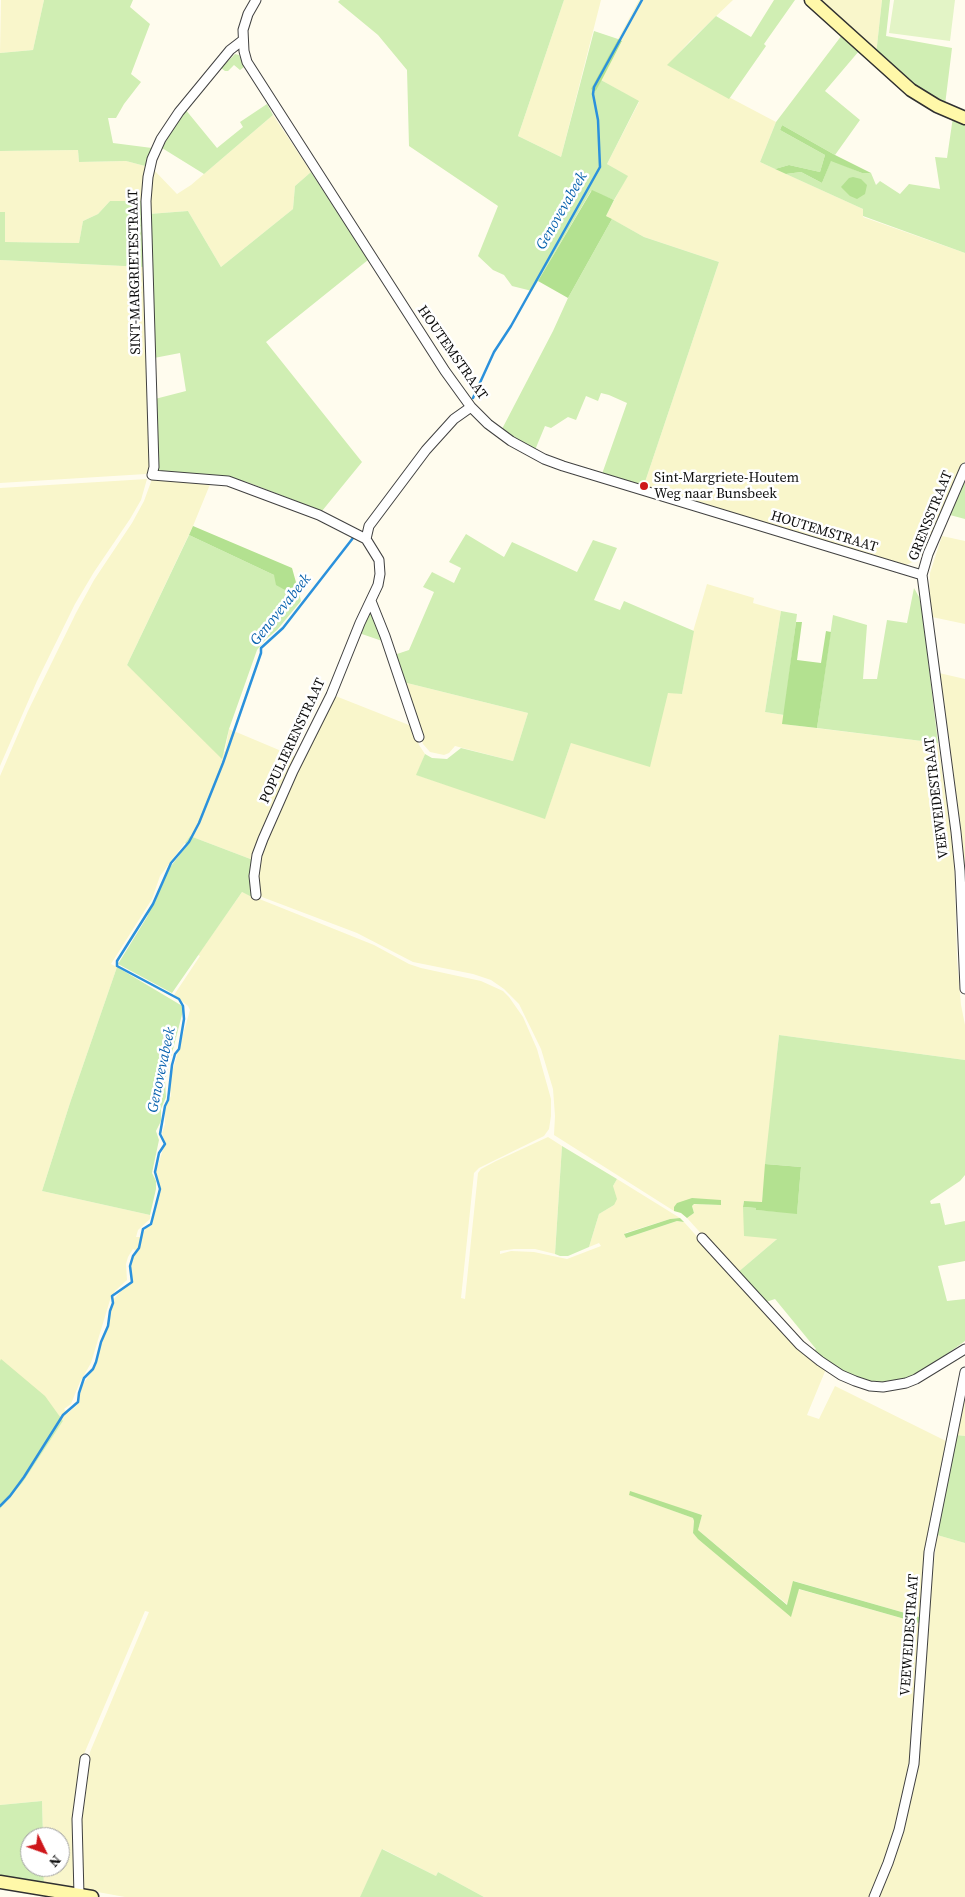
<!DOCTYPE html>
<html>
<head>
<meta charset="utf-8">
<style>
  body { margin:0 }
  #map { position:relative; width:965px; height:1897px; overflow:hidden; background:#fffcee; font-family:"Source Serif 4",serif }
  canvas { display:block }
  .north { position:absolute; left:20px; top:1827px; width:50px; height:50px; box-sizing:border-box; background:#fff; border:1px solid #9f9f9f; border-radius:50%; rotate:132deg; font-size:14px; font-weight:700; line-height:20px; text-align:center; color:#0e0e0e }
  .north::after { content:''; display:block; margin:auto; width:18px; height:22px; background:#ce161a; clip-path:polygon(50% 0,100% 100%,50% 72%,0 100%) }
</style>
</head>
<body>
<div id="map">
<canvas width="965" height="1897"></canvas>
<div class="north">N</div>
</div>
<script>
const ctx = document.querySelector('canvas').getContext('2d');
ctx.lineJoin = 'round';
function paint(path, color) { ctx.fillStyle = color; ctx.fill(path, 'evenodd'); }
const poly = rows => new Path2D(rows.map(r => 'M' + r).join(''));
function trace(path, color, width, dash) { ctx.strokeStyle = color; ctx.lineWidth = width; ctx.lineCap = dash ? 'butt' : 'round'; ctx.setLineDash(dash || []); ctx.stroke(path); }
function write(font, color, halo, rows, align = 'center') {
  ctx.font = font + ' "Source Serif 4",serif'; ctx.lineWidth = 5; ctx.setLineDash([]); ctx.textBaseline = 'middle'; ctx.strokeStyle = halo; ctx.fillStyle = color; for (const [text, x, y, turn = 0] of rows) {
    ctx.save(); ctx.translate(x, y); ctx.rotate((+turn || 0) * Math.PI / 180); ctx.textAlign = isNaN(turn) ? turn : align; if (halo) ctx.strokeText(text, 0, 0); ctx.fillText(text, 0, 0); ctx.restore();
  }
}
const farmland = poly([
  [1,0,44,0,33,50,0,53],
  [564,0,601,0,561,157,518,136],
  [639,0,733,0,690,41,668,65,776,122,760,162,863,209,863,217,965,253,965,461,924,555,915,561,906,565,898,564,644,485,719,262,644,237,606,216,627,176,607,164,639,102,601,80,622,42,618,39],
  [816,0,882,0,876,55],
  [273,115,311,172,295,186,293,209,221,267,188,211,149,214,150,187,153,169,177,194,191,185],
  [78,150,79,162,126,161,145,166,141,201,110,201,98,214,83,221,79,243,5,242,5,212,0,212,0,151],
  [0,260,144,267,150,471,146,474,0,483],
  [147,479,141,500,130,519,94,572,75,604,37,681,0,766,0,488],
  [152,479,211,482,193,526,127,665,225,752,229,729,298,758,253,860,190,836,160,876,152,899,111,964,117,967,70,1103,42,1191,150,1215,150,1219,138,1230,136,1237,140,1237,146,1228,152,1225,156,1199,160,1190,156,1171,165,1143,162,1133,165,1124,165,1106,171,1096,169,1083,190,1010,188,1006,174,995,200,956,198,955,242,892,374,945,409,964,421,968,481,981,503,991,509,997,523,1017,537,1049,551,1099,551,1116,549,1129,544,1136,479,1168,474,1173,461,1298,465,1299,478,1173,481,1169,496,1161,548,1137,562,1146,555,1254,535,1249,514,1249,500,1251,500,1254,511,1251,534,1252,567,1259,601,1246,599,1243,589,1247,599,1214,614,1205,613,1186,617,1179,680,1218,670,1219,625,1233,626,1238,677,1221,684,1222,779,1328,804,1352,826,1369,807,1415,819,1419,835,1386,946,1441,926,1546,919,1617,794,1581,788,1605,698,1530,702,1515,630,1492,630,1495,693,1518,694,1521,693,1533,791,1616,798,1589,919,1623,911,1750,906,1779,895,1830,870,1897,484,1897,438,1872,436,1876,383,1849,360,1897,125,1897,81,1889,80,1822,90,1752,149,1612,145,1611,84,1754,81,1769,76,1885,74,1888,44,1884,43,1867,60,1867,60,1837,43,1837,42,1801,0,1805,0,1509,23,1482,63,1421,0,1361,0,776,28,711,76,613,94,580,132,523,144,501],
  [133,1249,137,1251,132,1257,130,1263,131,1282,122,1290,113,1300,106,1333,98,1351,95,1366,82,1386,77,1405,68,1413,64,1409,71,1404,80,1382,91,1363,110,1300,115,1291,127,1280,126,1264,128,1257],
  [942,536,965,541,965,624,932,617,929,604,930,573],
  [707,584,754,598,753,603,781,611,765,712,784,715,783,724,938,743,954,852,957,960,961,1005,965,1025,965,1060,779,1035,762,1202,744,1201,743,1207,777,1239,737,1273,687,1218,694,1213,692,1206,694,1204,720,1205,721,1200,674,1207,674,1211,554,1135,555,1116,553,1089,541,1049,519,1004,504,989,491,980,473,974,413,962,357,933,262,897,257,890,259,863,262,849,288,789,333,695,414,727,419,745,425,754,417,775,545,818,571,743,668,692,682,694,692,635],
  [939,673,965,679,965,879,960,821],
  [403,682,528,713,513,761,455,746,449,753,444,755,430,752,423,744],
  [965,1392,965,1436,956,1435],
  [937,1535,965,1543,965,1897,879,1897,893,1864,903,1833,916,1773,924,1699,929,1607]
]);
const green = poly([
  [44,0,133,0,130,7,150,24,131,74,141,82,124,104,116,118,108,118,113,143,152,148,145,166,126,161,79,162,78,150,0,151,0,53,33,50],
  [340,0,564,0,518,136,561,157,594,31,618,39,592,89,597,89,601,80,639,101,607,164,628,176,614,200,591,191,532,291,512,286,504,275,493,270,478,256,498,206,409,146,407,70,378,35,338,2],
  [774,0,795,0,764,44,766,46,729,99,667,65,716,16,751,37],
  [882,0,890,0,886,36,952,48,945,105,914,88,876,55],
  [842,35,859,51,825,91,860,120,835,155,782,125,780,130,825,155,820,172,789,165,775,169,760,162,776,122],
  [235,54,239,55,244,67,240,70,234,65,228,71,225,71,221,68],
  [267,104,273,115,204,174,162,148,185,109,217,148,243,127,240,122],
  [953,117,965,122,965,253,863,216,863,209,786,174,801,172,822,183,831,160,862,173,871,173,876,185,880,181,900,194,909,184,940,189,935,157,947,158],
  [311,172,368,260,266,342,362,462,322,511,247,482,230,478,159,472,157,468,155,399,186,391,180,353,154,358,149,214,188,211,221,267,293,209,295,186],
  [110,201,141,201,144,267,0,260,0,212,5,212,5,242,79,243,83,221,98,214],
  [612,219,644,237,719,262,644,485,602,474,627,403,609,395,601,393,598,401,586,396,576,420,568,417,551,428,545,426,535,450,502,429,553,331,568,298],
  [965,481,965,519,950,515],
  [466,534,504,557,512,542,577,572,593,540,617,548,594,600,620,610,624,601,694,631,682,694,668,693,650,767,571,743,545,819,416,775,425,754,432,758,447,759,461,748,513,761,528,713,403,682,394,655,409,650,434,592,423,587,432,572,454,583,461,568,449,562],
  [189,535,274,575,285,590,299,593,301,601,277,630,265,640,257,650,229,729,222,759,127,665],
  [914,588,919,597,922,610,938,743,817,728,833,615,867,625,863,679,877,679,887,620,907,623],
  [369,611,372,611,385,642,359,633],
  [781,611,797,614,784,715,765,712],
  [190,836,253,860,252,897,242,892,172,993,118,964,147,917,168,870,187,845,185,843],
  [117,967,184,1007,165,1080,166,1097,161,1109,161,1121,156,1131,159,1140,152,1173,156,1181,156,1189,150,1215,42,1191,70,1103],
  [779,1035,965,1060,965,1175,960,1181,930,1201,931,1204,940,1203,945,1225,965,1221,965,1261,938,1266,947,1301,965,1299,965,1341,919,1374,906,1380,883,1385,856,1379,835,1368,812,1352,816,1349,775,1299,763,1303,737,1273,777,1239,744,1236,743,1207,756,1208,756,1210,797,1213,801,1167,765,1164],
  [562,1146,617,1179,613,1186,617,1199,614,1205,599,1214,589,1247,568,1256,560,1256,555,1254],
  [1,1359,45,1396,63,1421,23,1482,0,1509,0,1361],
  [956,1435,965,1436,965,1543,937,1535],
  [42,1801,43,1837,30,1837,30,1867,43,1867,44,1884,0,1876,0,1805],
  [382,1849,436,1876,438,1872,484,1897,360,1897]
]);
const forest = poly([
  [618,39,622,41,597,89,595,91,591,89],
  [782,125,835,155,871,173,862,173,831,161,822,183,801,172,786,174,775,169,789,165,820,172,825,155,780,130],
  [853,177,861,179,867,185,865,194,857,199,850,196,841,187,849,178],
  [592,190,614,200,606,216,612,219,568,298,538,281],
  [193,526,292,568,299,593,285,590,276,585,274,575,189,535],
  [796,622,802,622,797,660,821,663,826,631,831,632,817,728,782,724],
  [765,1164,801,1167,797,1214,756,1210,756,1208,743,1207,744,1201,762,1202],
  [692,1198,721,1200,721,1205,694,1204,692,1206,694,1213,687,1218,681,1213,674,1211,674,1207,677,1203],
  [680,1218,684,1222,677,1221,626,1238,624,1234,670,1219],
  [630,1491,702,1515,698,1530,787,1605,793,1581,919,1617,919,1623,799,1589,791,1617,698,1539,693,1533,694,1521,693,1518,629,1495]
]);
const pitch = poly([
  [894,0,955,0,950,41,889,33]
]);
const stream = poly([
  [473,398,494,352,511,326,600,167,598,120,593,94,594,87,642,0],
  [0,1506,10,1496,24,1477,63,1415,78,1402,79,1393,84,1378,93,1369,96,1362,101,1342,108,1326,110,1311,113,1303,112,1296,132,1282,130,1266,133,1256,139,1248,143,1229,151,1224,160,1189,155,1172,159,1153,165,1144,160,1134,165,1106,168,1100,172,1065,175,1054,179,1049,184,1019,183,1006,179,999,117,966,117,961,153,904,171,863,189,842,199,823,223,763,261,653,261,648,283,628,353,538]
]);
const street = poly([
  [256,0,248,14,243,30,244,51,247,62,445,371,471,407,488,424,511,441,544,459,563,466,922,575],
  [243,40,230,50,179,112,161,139,152,159,148,177,146,201,154,467,152,475,228,481,319,515,366,539,379,560,380,574,378,585,360,623,331,695,293,771,263,839,257,855,254,876,256,895],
  [965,468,928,554,922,575,956,832,960,871,965,989],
  [366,539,369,526,426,450,454,419,471,407],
  [371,601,385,636,419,737],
  [702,1238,800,1345,820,1361,841,1375,855,1381,870,1386,883,1387,906,1383,916,1379,965,1349],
  [79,1895,77,1819,85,1759],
  [874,1897,888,1863,899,1830,914,1764,929,1552,965,1372]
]);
const secondary = poly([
  [811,0,911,90,937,106,965,118],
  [0,1882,92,1897]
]);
const markers = [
  [644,486,5,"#ce161a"]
];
const streetNames = [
  ["SINT-MARGRIETESTRAAT",135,272,-91],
  ["HOUTEMSTRAAT",452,353,55],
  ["GRENSSTRAAT",931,516,-68],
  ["HOUTEMSTRAAT",824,532,17],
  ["POPULIERENSTRAAT",293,741,-65],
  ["VEEWEIDESTRAAT",937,798,-97],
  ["VEEWEIDESTRAAT",910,1635,-86]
];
const poiNames = [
  ["Sint-Margriete-Houtem",654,478],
  ["Weg naar Bunsbeek",654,494]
];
const waterNames = [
  ["Genovevabeek",562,211,-60],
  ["Genovevabeek",281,610,-51],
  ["Genovevabeek",162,1070,-78]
];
paint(farmland, '#f9f6cb');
paint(green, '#d0eeb3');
paint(forest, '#b3e190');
paint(pitch, '#e3f4c6');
trace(stream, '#2b91dc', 2.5);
trace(street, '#414141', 11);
trace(secondary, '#303030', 15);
trace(street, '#fff', 9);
trace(secondary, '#fff8a9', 12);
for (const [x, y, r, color] of markers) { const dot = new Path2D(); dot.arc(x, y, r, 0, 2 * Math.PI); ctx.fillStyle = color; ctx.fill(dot); trace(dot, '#fff', 2); }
write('14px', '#0e0e0e', '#fff', streetNames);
write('14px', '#0e0e0e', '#fff', poiNames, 'left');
write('italic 15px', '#0862ae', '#fff', waterNames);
</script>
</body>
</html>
